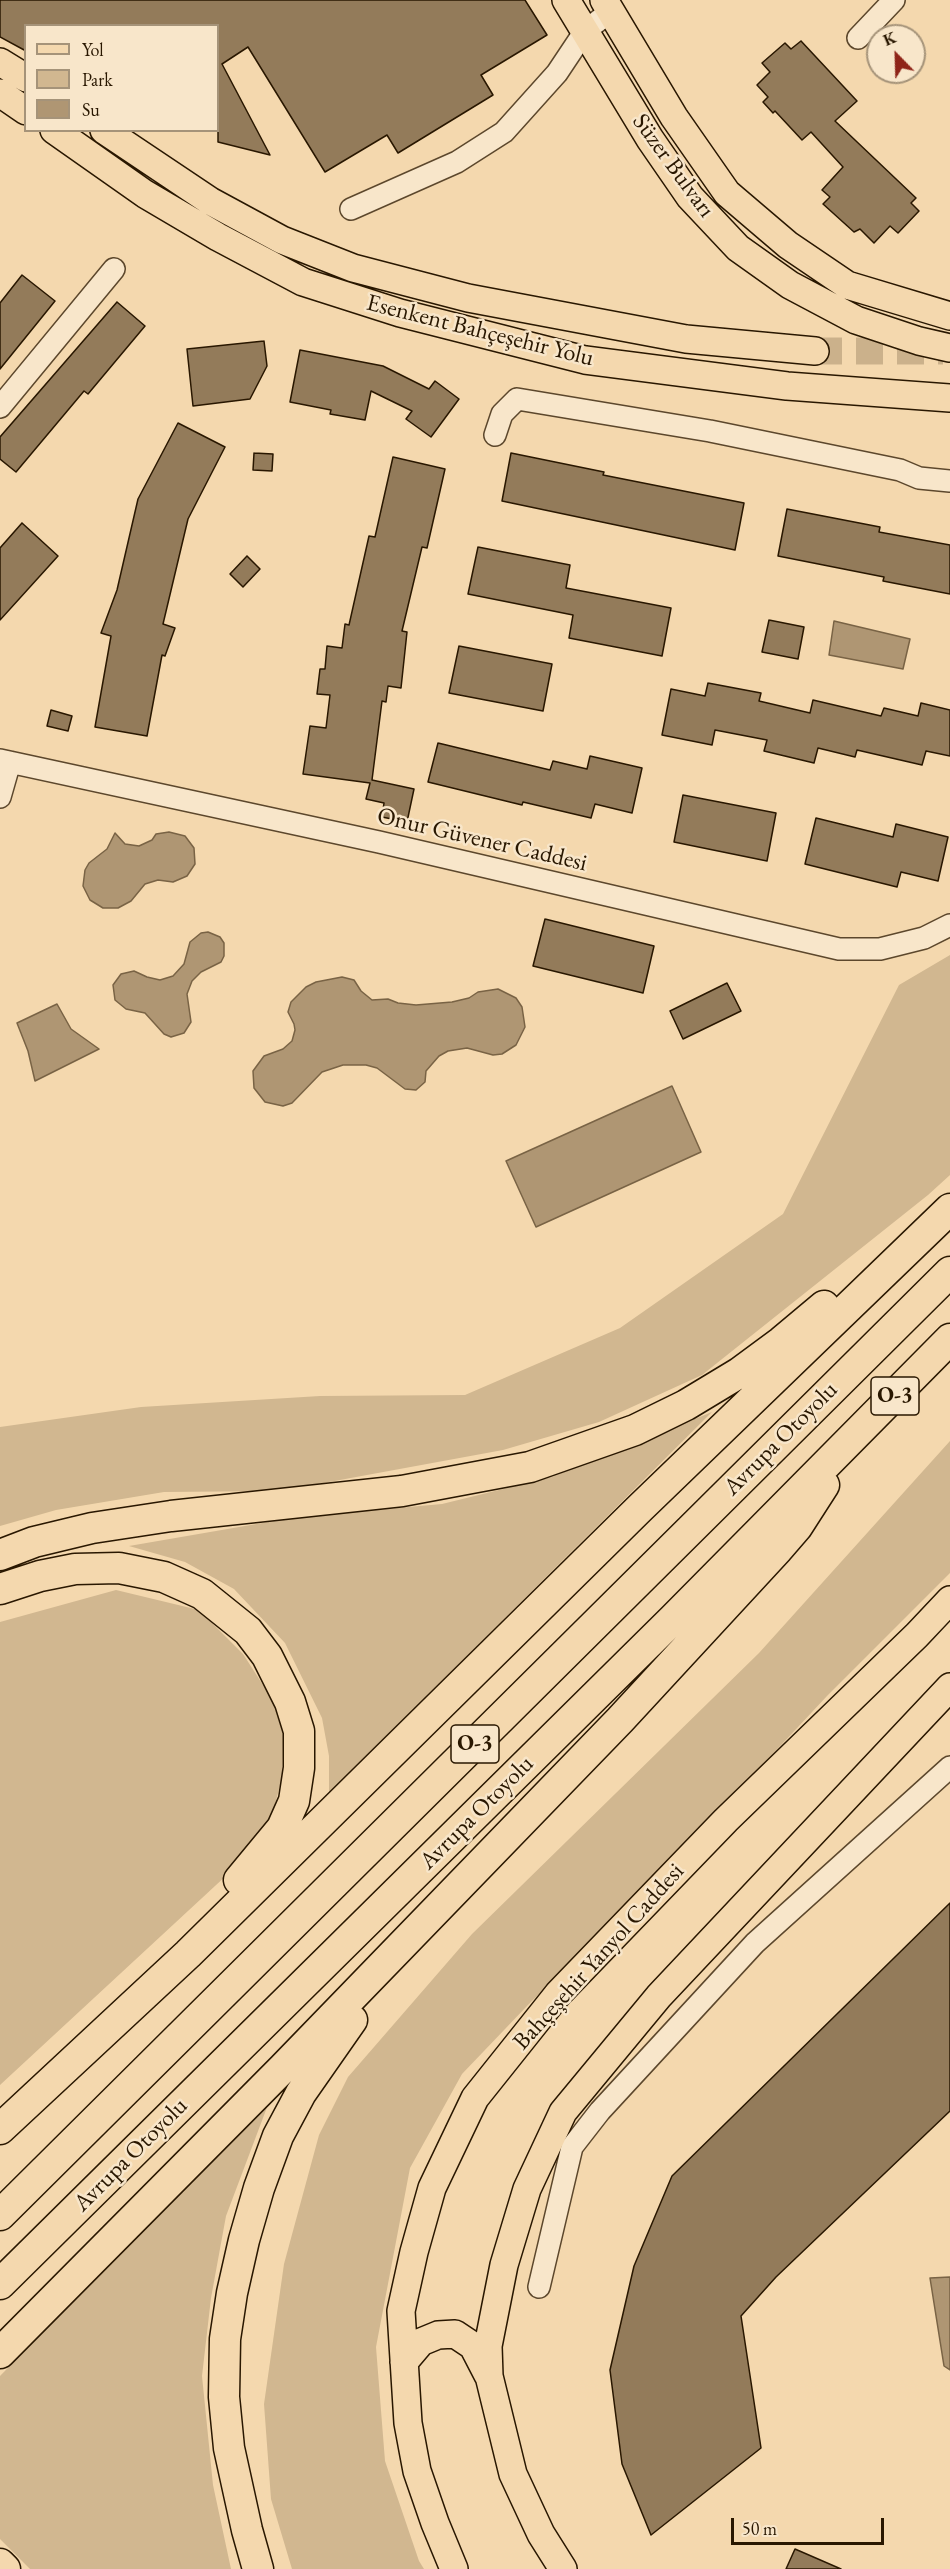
<!DOCTYPE html>
<html>
<head>
<meta charset="utf-8">
<style>
  body { margin:0 }
  #map { position:relative; width:950px; height:2569px; overflow:hidden; background:#f4d8ae; font-family:"EB Garamond",serif }
  canvas { display:block }
  .legend { position:absolute; left:24px; top:24px; width:195px; height:108px; box-sizing:border-box; background:#f8e6ca; border:2px solid #a59379; margin:0; padding:8px 10px; list-style:none; font-size:18px; color:#291700 }
  .legend li { display:flex; align-items:center; gap:12px; height:30px }
  .legend b { width:30px; border:2px solid #a59379 }
  .north { position:absolute; left:866px; top:24px; width:60px; height:60px; box-sizing:border-box; background:#f8e6ca; border:2px solid #a59379; border-radius:50%; rotate:337deg; font-size:16px; font-weight:700; line-height:24px; text-align:center; color:#291700 }
  .north::after { content:''; display:block; margin:auto; width:21px; height:27px; background:#8f2418; clip-path:polygon(50% 0,100% 100%,50% 72%,0 100%) }
  .scale { position:absolute; left:731px; top:2518px; width:153px; height:27px; box-sizing:border-box; border:3px solid #291700; border-top:0; padding-left:8px; font-size:18px; line-height:21px; white-space:nowrap; color:#291700; -webkit-text-stroke:4px #f8e6ca; paint-order:stroke }
</style>
</head>
<body>
<div id="map">
<canvas width="950" height="2569"></canvas>
<ul class="legend">
<li><b style="height:8px;background:#f4d8ae"></b>Yol</li>
<li><b style="height:16px;background:#d1b790"></b>Park</li>
<li><b style="height:16px;background:#af9673"></b>Su</li>
</ul>
<div class="north">K</div>
<div class="scale">50 m</div>
</div>
<script>
const ctx = document.querySelector('canvas').getContext('2d');
ctx.lineJoin = 'round';
function paint(path, color) { ctx.fillStyle = color; ctx.fill(path, 'evenodd'); }
const poly = rows => new Path2D(rows.map(r => 'M' + r).join(''));
function trace(path, color, width, dash) { ctx.strokeStyle = color; ctx.lineWidth = width; ctx.lineCap = dash ? 'butt' : 'round'; ctx.setLineDash(dash || []); ctx.stroke(path); }
function write(font, color, halo, rows, align = 'center') {
  ctx.font = font + ' "EB Garamond",serif'; ctx.lineWidth = 5; ctx.setLineDash([]); ctx.textBaseline = 'middle'; ctx.strokeStyle = halo; ctx.fillStyle = color; for (const [text, x, y, turn = 0] of rows) {
    ctx.save(); ctx.translate(x, y); ctx.rotate((+turn || 0) * Math.PI / 180); ctx.textAlign = isNaN(turn) ? turn : align; if (halo) ctx.strokeText(text, 0, 0); ctx.fillText(text, 0, 0); ctx.restore();
  }
}
const green = poly([
  [950,955,950,1175,928,1195,702,1375,599,1422,503,1450,280,1491,164,1492,56,1510,0,1526,0,1427,141,1407,320,1396,465,1395,620,1328,783,1214,899,985],
  [712,1412,329,1793,329,1756,322,1718,285,1643,234,1589,185,1562,129,1546,297,1517,442,1504,552,1477],
  [950,1441,950,1573,827,1696,682,1851,527,2006,462,2074,410,2168,376,2347,385,2461,419,2561,424,2569,292,2569,271,2499,264,2404,284,2264,319,2135,348,2077,472,1934,759,1653],
  [116,1590,199,1610,243,1654,272,1699,283,1734,282,1778,270,1823,242,1861,0,2085,0,1622],
  [269,2102,226,2216,211,2298,202,2376,213,2485,231,2569,30,2569,0,2539,0,2376]
]);
const water = poly([
  [834,621,910,639,903,669,829,655,834,621],
  [169,832,185,836,194,848,195,864,187,876,173,882,158,880,145,884,131,901,118,908,103,908,90,900,83,886,85,870,89,863,107,849,115,833,125,844,139,846,152,840,156,834,169,832],
  [208,932,220,937,224,943,224,956,221,962,201,972,192,981,187,994,191,1022,184,1033,171,1037,164,1034,145,1013,126,1009,115,1000,113,985,121,974,134,971,147,977,160,980,173,976,184,964,190,942,201,933,208,932],
  [342,977,354,980,361,991,372,1000,388,999,398,1003,416,1005,452,1002,469,998,478,992,498,989,516,998,522,1007,525,1027,516,1045,502,1054,493,1055,467,1048,448,1051,439,1056,426,1071,425,1082,416,1090,405,1089,377,1068,366,1065,343,1065,322,1072,292,1103,283,1106,265,1102,254,1088,253,1071,264,1056,283,1049,292,1041,295,1030,294,1024,288,1012,291,1002,306,987,316,982,342,977],
  [57,1004,71,1029,99,1049,35,1081,28,1051,17,1023,57,1004],
  [672,1086,701,1152,536,1227,506,1161,672,1086],
  [950,2277,950,2370,944,2366,930,2278,950,2277]
]);
const building = poly([
  [0,0,525,0,547,35,481,75,493,95,398,153,387,135,325,172,248,47,222,64,270,155,218,142,218,26,26,26,26,51,0,37,0,0],
  [801,41,857,101,835,121,916,198,911,203,919,211,898,233,890,226,874,243,860,229,854,232,823,204,830,197,822,190,843,167,811,132,802,140,775,111,773,113,763,102,768,97,757,85,770,72,762,63,785,43,791,49,801,41],
  [22,275,55,301,0,369,0,303,22,275],
  [117,302,145,326,88,394,84,391,16,472,0,459,0,437,117,302],
  [264,341,267,366,250,399,193,406,187,349,264,341],
  [300,350,383,366,429,389,435,381,459,399,431,437,406,419,412,411,371,391,365,420,330,414,331,410,290,402,300,350],
  [178,423,225,447,188,519,163,624,175,628,165,656,162,655,147,736,95,727,111,636,101,633,117,590,138,499,178,423],
  [254,453,273,454,272,471,253,470,254,453],
  [511,453,604,472,603,475,744,503,735,550,502,501,511,453],
  [393,457,445,469,427,548,422,547,402,631,407,632,401,688,388,686,386,702,382,701,372,780,414,789,407,822,382,817,384,803,366,799,370,783,303,774,310,726,326,728,330,695,317,694,320,669,325,669,327,646,342,648,345,624,349,625,369,536,375,537,393,457],
  [787,509,880,527,879,532,950,545,950,594,883,581,884,577,778,556,787,509],
  [22,523,58,556,0,620,0,548,22,523],
  [478,547,570,565,566,588,671,608,662,656,569,638,573,615,468,594,478,547],
  [247,556,260,569,243,587,230,574,247,556],
  [769,620,804,627,798,659,762,652,769,620],
  [459,646,552,664,543,711,449,693,459,646],
  [708,683,761,693,759,701,810,713,813,700,881,716,884,708,918,716,921,703,950,710,950,756,926,751,922,765,857,750,855,757,818,748,814,763,764,751,767,740,715,730,712,745,662,735,671,689,705,696,708,683],
  [51,710,72,716,68,731,47,726,51,710],
  [438,743,550,770,553,761,587,769,590,756,642,768,632,813,595,804,591,818,523,802,522,805,428,782,438,743],
  [683,795,776,813,767,861,674,842,683,795],
  [816,818,893,837,896,824,948,837,938,881,901,872,897,887,805,864,816,818],
  [545,919,654,946,643,993,533,966,545,919],
  [727,983,741,1011,683,1039,670,1011,727,983],
  [950,1903,950,2111,776,2277,741,2316,761,2448,651,2535,622,2464,610,2370,634,2266,672,2176,950,1903],
  [795,2549,841,2569,786,2569,795,2549]
]);
const majorTunnel = poly([
  [815,351,943,351]
]);
const minor = poly([
  [858,38,894,0],
  [351,209,457,162,504,132,557,73,585,31,611,11],
  [0,407,114,269],
  [495,435,502,414,517,399,710,431,900,470,919,478,950,481],
  [0,760,379,842,839,949,880,949,924,938,950,925],
  [0,797,10,762],
  [539,2287,572,2147,600,2111,755,1943,950,1767]
]);
const major = poly([
  [566,0,650,139,690,197,738,248,790,285,856,320,919,341,950,348],
  [604,0,674,117,727,193,788,245,847,285,950,316],
  [0,62,26,78],
  [0,93,26,111],
  [54,130,145,194,218,237,303,282,400,313,585,360,787,386,950,398],
  [104,130,210,201,282,240,353,268,468,298,686,339,815,351],
  [404,2362,421,2342,438,2335,455,2334,473,2346,488,2375],
  [454,2569,435,2523,417,2471,408,2423,401,2311,414,2252,432,2188,475,2098,558,1994,726,1820,917,1635,950,1600],
  [563,2569,541,2534,513,2474,489,2376,488,2346,504,2265,527,2189,563,2112,659,1996,950,1687]
]);
const highway = poly([
  [0,1555,34,1542,92,1528,171,1516,402,1491,530,1467,635,1430,686,1405,739,1373,781,1342,824,1306],
  [0,1589,40,1576,75,1569,119,1568,164,1577,202,1594,248,1631,267,1656,290,1702,299,1731,299,1768,294,1801,282,1828,239,1880],
  [0,2129,188,1954,639,1509,950,1209],
  [0,2215,950,1272],
  [0,2284,673,1619,950,1339],
  [0,2353,283,2068,620,1720,778,1549,797,1527,824,1485],
  [0,2564,5,2569],
  [258,2569,247,2530,229,2448,224,2397,225,2339,232,2293,244,2240,259,2188,278,2136,301,2093,352,2020]
]);
const shields = [
  [895,1396,48],
  [475,1744,48]
];
const shieldNames = [
  ["O-3",895,1396],
  ["O-3",475,1744]
];
const streetNames = [
  ["Süzer Bulvarı",673,166,54],
  ["Esenkent Bahçeşehir Yolu",480,331,14],
  ["Onur Güvener Caddesi",482,840,13],
  ["Avrupa Otoyolu",781,1439,-45],
  ["Avrupa Otoyolu",477,1813,-45],
  ["Bahçeşehir Yanyol Caddesi",599,1957,-48],
  ["Avrupa Otoyolu",131,2155,-45]
];
paint(green, '#d1b790');
paint(water, '#af9673');
trace(water, '#796345', 1.5);
paint(building, '#937b5a');
trace(building, '#291700', 1.5);
trace(majorTunnel, '#cbb18b', 27, [27, 14]);
trace(minor, '#5c472c', 24);
trace(major, '#291700', 30);
trace(highway, '#291700', 33);
trace(minor, '#f8e6ca', 21);
trace(major, '#f4d8ae', 27);
trace(highway, '#f4d8ae', 30);
for (const [x, y, w] of shields) { const box = new Path2D(); box.roundRect(x - w / 2, y - 19, w, 38, 4.5); ctx.fillStyle = '#f8e6ca'; ctx.fill(box); trace(box, '#291700', 1.5); }
write('bold 22px', '#291700', null, shieldNames);
write('24px', '#291700', '#f8e6ca', streetNames);
</script>
</body>
</html>
